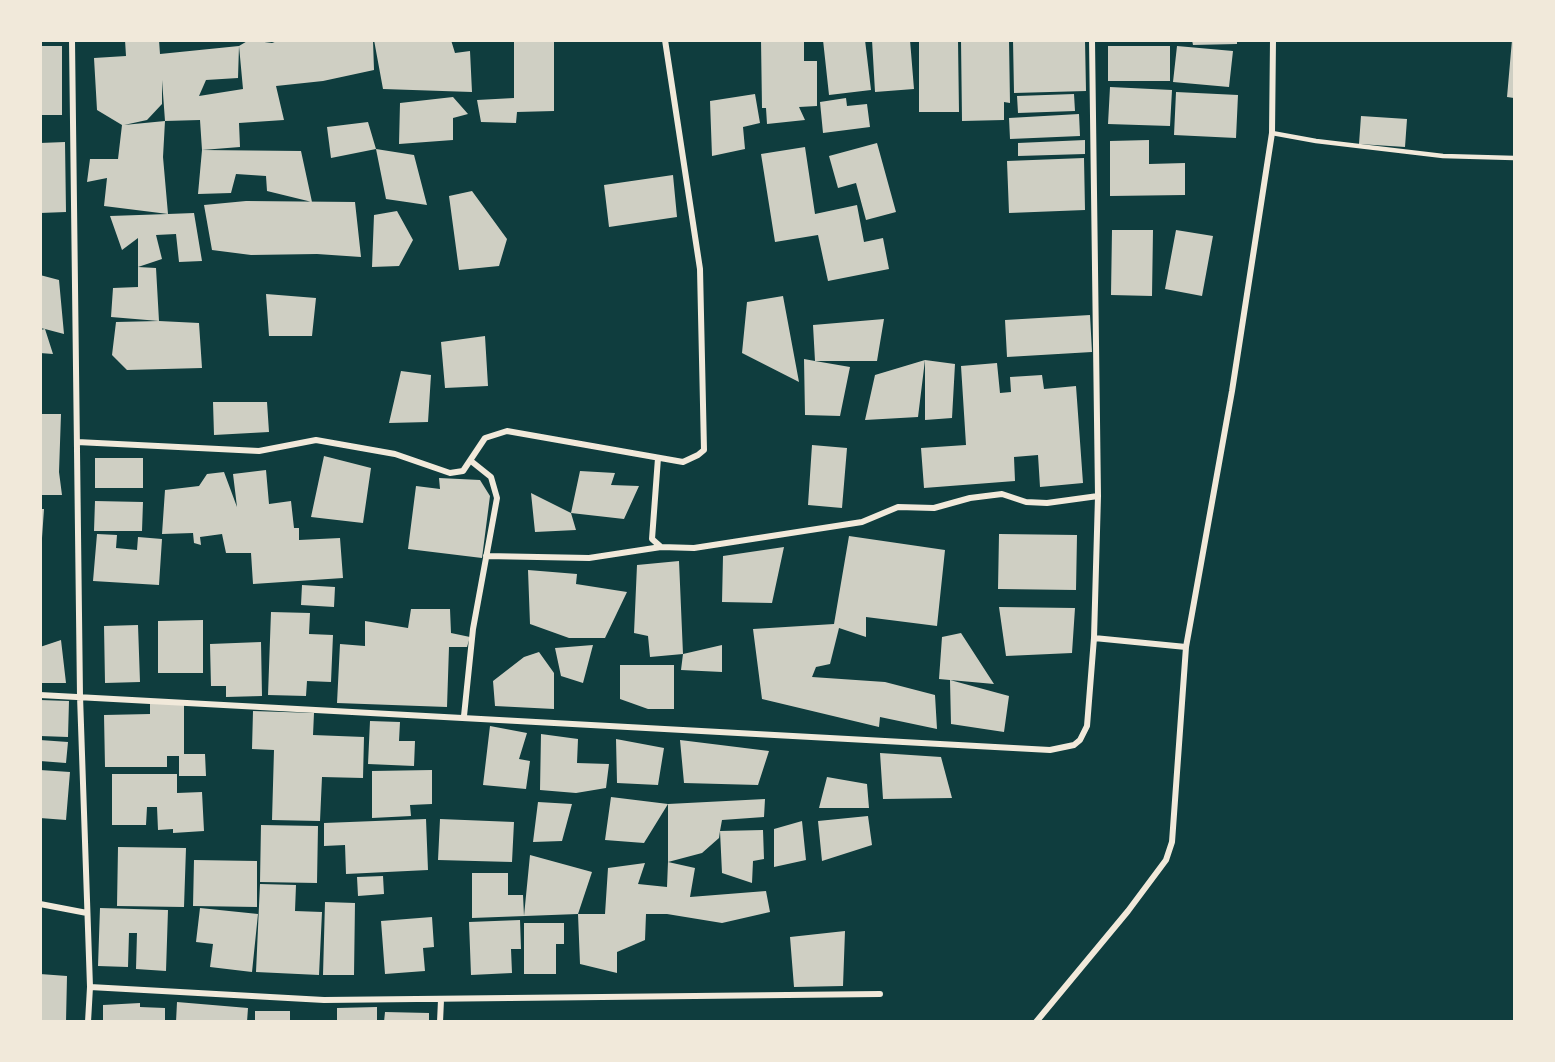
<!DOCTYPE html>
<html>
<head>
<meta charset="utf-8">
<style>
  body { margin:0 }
  #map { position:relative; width:1555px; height:1062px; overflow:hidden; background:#0f3d3e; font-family:Rubik,sans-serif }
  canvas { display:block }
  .frame { position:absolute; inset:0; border:42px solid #f1e9da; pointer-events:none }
</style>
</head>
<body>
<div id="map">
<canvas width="1555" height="1062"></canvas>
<div class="frame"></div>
</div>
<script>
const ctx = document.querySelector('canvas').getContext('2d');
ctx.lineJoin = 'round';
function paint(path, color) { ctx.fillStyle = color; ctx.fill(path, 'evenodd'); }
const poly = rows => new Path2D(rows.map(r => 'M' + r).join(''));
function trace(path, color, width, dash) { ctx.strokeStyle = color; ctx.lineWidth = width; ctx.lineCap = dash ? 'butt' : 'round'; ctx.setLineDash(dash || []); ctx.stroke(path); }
const building = poly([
  [125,40,159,40,160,54,239,46,249,40,272,43,280,40,373,40,374,70,323,81,276,86,284,120,239,123,240,147,202,150,200,120,165,121,163,157,168,214,194,213,202,261,179,262,176,234,156,235,162,259,138,267,138,238,122,250,110,216,168,214,104,206,107,178,87,182,90,159,118,159,122,125,97,110,94,58,126,56],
  [239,46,243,89,199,96,206,80,238,78],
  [162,80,165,121,124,125,147,120,162,104],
  [374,40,451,40,455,53,470,51,472,92,383,89],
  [514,40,554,40,554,111,517,112,516,123,481,122,477,100,514,98],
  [761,40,804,40,804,61,817,61,817,106,799,107,805,120,767,124,766,108,762,108],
  [823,40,865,40,871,90,829,95],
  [872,40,910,40,914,89,875,92],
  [919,40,958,40,959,112,919,112],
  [961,40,1009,40,1010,103,1004,102,1004,120,962,121],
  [1013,40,1085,40,1086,91,1014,93],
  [1192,40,1237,40,1237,44,1193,45],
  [1512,40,1514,40,1514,98,1507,97],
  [40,46,62,46,62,115,40,115],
  [1108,46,1170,46,1170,81,1108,81],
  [1177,46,1233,51,1229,87,1173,82],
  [1110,87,1172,90,1170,126,1108,124],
  [1176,92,1238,95,1236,138,1174,135],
  [755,94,760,123,743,127,745,149,712,156,710,101],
  [1074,94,1075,111,1018,113,1017,96],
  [453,97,468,114,453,118,453,140,399,144,400,103],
  [846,98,847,106,867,104,870,127,823,133,820,102],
  [1079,114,1080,136,1010,139,1009,118],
  [1361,116,1407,119,1405,147,1359,144],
  [368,122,376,149,414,155,427,205,386,199,376,149,331,158,327,127],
  [1085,140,1085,154,1018,156,1018,143],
  [1149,140,1149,164,1185,163,1185,195,1110,196,1110,141],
  [65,142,66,212,40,213,40,143],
  [877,143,896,212,866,220,856,183,838,188,829,156],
  [805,147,815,214,857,205,864,242,883,238,889,269,828,281,818,235,775,242,761,154],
  [202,150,301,151,312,202,267,191,266,176,236,174,231,193,198,194],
  [1084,158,1085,210,1009,213,1007,161],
  [673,175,677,217,609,227,604,185],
  [472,191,507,239,499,266,459,270,449,196],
  [246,201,355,202,361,257,317,254,251,255,212,250,204,205],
  [397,211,413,240,399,266,372,267,374,215],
  [1112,230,1153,230,1152,296,1111,295],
  [1176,230,1213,236,1202,296,1165,289],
  [138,267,156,268,159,321,199,323,202,368,127,370,112,355,116,322,159,321,111,317,113,288,138,287],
  [40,275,59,280,64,334,45,329,53,354,40,353,40,330,45,329,40,328],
  [266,294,316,298,312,336,269,336],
  [783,296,799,382,742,353,747,302],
  [1090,315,1092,352,1007,357,1005,320],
  [884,319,877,361,815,361,850,367,840,416,805,415,804,359,815,361,813,325],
  [485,336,488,386,445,388,441,342],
  [925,360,955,364,952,418,925,420,925,360,918,417,865,420,875,375],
  [997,363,1000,393,1011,392,1010,377,1042,375,1044,389,1076,386,1083,483,1040,487,1038,455,1014,457,1015,481,924,488,921,448,966,445,961,366],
  [401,371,431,375,428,422,389,423],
  [213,402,267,402,269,432,214,435],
  [40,414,61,414,59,472,62,495,40,495],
  [812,445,847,448,842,508,808,505],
  [324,456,371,468,363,523,311,517],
  [95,458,143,458,143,488,95,488],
  [266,470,269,504,291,501,294,528,299,528,299,540,340,538,343,578,253,584,251,553,226,553,222,534,200,537,201,545,194,543,193,533,162,534,165,490,199,486,207,474,224,472,237,507,233,474],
  [580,471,615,473,611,485,639,486,624,519,571,513],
  [439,478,480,480,490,496,482,558,408,549,416,486,440,489],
  [531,493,571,513,576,530,535,532],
  [95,501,143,502,142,531,94,531],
  [40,509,44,509,42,538,40,538],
  [97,534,117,535,116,548,137,550,138,537,162,539,159,585,93,581],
  [999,534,1077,535,1076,590,998,589],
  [849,536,945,550,937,626,866,617,866,637,839,628,830,664,816,667,812,677,885,682,935,695,937,729,880,717,879,727,762,699,753,629,834,624],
  [784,547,772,603,722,602,723,556],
  [679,561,683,654,650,657,648,636,634,633,637,565],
  [528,570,577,574,576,584,627,592,605,638,569,638,530,624],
  [302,585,335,587,334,607,301,605],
  [999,607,1075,608,1072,653,1006,656],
  [411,609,450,609,451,633,470,637,467,647,449,647,447,707,337,703,340,644,365,646,365,621,408,628],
  [271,612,310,613,309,634,333,635,331,682,307,681,306,696,268,695],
  [203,620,203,673,158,673,158,621],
  [138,625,140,682,105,683,104,626],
  [961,633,994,684,950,680,1009,696,1004,732,951,724,950,680,939,679,942,637],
  [61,640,66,683,40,683,40,647],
  [261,642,262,696,226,697,226,686,211,686,210,644],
  [593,645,583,683,561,676,555,648],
  [722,645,722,672,681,670,683,654],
  [539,652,554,673,554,709,495,706,493,681,524,657],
  [620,665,674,665,674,709,648,709,620,699],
  [40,700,69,701,68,737,40,736],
  [150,702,184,702,184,754,205,754,206,776,179,776,179,756,167,756,167,767,105,767,104,715,150,714],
  [253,711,314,713,313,735,364,737,363,778,322,777,320,821,272,820,274,750,252,749],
  [370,721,400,722,399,741,415,741,414,766,368,764],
  [490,726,527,733,519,759,530,761,526,789,483,785],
  [541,734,578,739,577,763,609,764,606,788,576,793,540,790],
  [616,739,664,748,658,785,617,783],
  [40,740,68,742,66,763,40,761],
  [680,740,769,751,758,785,684,783],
  [880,753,941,757,952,798,883,799],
  [40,770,70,772,66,820,40,818],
  [432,770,432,804,410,805,411,816,372,818,372,771],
  [112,774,177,774,177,793,202,792,204,831,173,833,173,829,158,830,157,807,147,807,146,825,112,825],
  [827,777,867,784,869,808,819,808],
  [611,797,668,804,765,799,764,817,722,820,720,831,763,830,764,859,753,861,752,883,722,873,720,831,719,838,702,853,668,862,668,804,644,843,605,840],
  [538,802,572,804,562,841,533,842],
  [868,816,872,845,822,861,818,821],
  [426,819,428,870,346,874,345,845,324,846,324,823],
  [440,819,514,822,512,862,438,860],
  [802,821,806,860,774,867,774,829],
  [261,825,318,826,317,883,260,882],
  [118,847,186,848,184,907,117,906],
  [530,855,592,872,578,914,472,918,472,873,508,873,508,895,523,895,524,916],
  [194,860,257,861,257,907,193,906],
  [668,862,695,868,690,897,766,891,770,912,722,923,667,914,646,914,645,940,617,952,617,973,580,964,578,914,605,914,608,868,645,863,638,884,667,887],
  [383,876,384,894,358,896,357,877],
  [260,884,296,885,295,911,322,912,319,975,256,972],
  [325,902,355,903,354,975,323,975],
  [100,908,168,910,166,971,136,969,137,933,129,933,128,967,98,966],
  [200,908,258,914,252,972,210,967,213,944,196,942],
  [432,917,434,947,423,948,425,971,385,974,381,921],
  [520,920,521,949,511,949,512,973,471,975,469,922],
  [524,923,564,923,564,944,556,944,556,974,524,974],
  [845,931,843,986,794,987,790,937],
  [40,974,67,976,66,1022,40,1022],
  [177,1002,248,1008,247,1022,176,1022],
  [140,1003,140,1007,165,1008,165,1022,103,1022,103,1005],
  [377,1007,377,1022,337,1022,337,1008],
  [255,1011,290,1011,290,1022,255,1022],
  [385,1012,429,1013,429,1022,384,1022]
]);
const service = poly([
  [1272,133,1316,141,1443,156,1514,158]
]);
const minor = poly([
  [72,40,80,696,90,987,88,1022],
  [77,442,259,451,316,440,395,454,450,473,463,471,485,438,507,431,683,462,698,455,704,450,700,269,665,40],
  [658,458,652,539,661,547,694,548,862,522,898,507,934,508,970,498,1002,494,1026,502,1047,503,1098,496],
  [486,556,589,558,661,547],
  [1094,638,1186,647],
  [40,695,1050,750,1074,745,1080,740,1087,726,1094,638,1098,496,1092,40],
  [464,716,473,629,497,498,491,477,471,461],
  [40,904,87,913],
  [90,987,324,1000,880,994],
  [440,1022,441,1000],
  [1036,1022,1128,911,1166,860,1172,842,1186,647,1232,391,1272,133,1273,40]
]);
paint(building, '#cfcfc3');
trace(service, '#f1e9da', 4.5);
trace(minor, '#f1e9da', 6);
</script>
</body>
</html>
